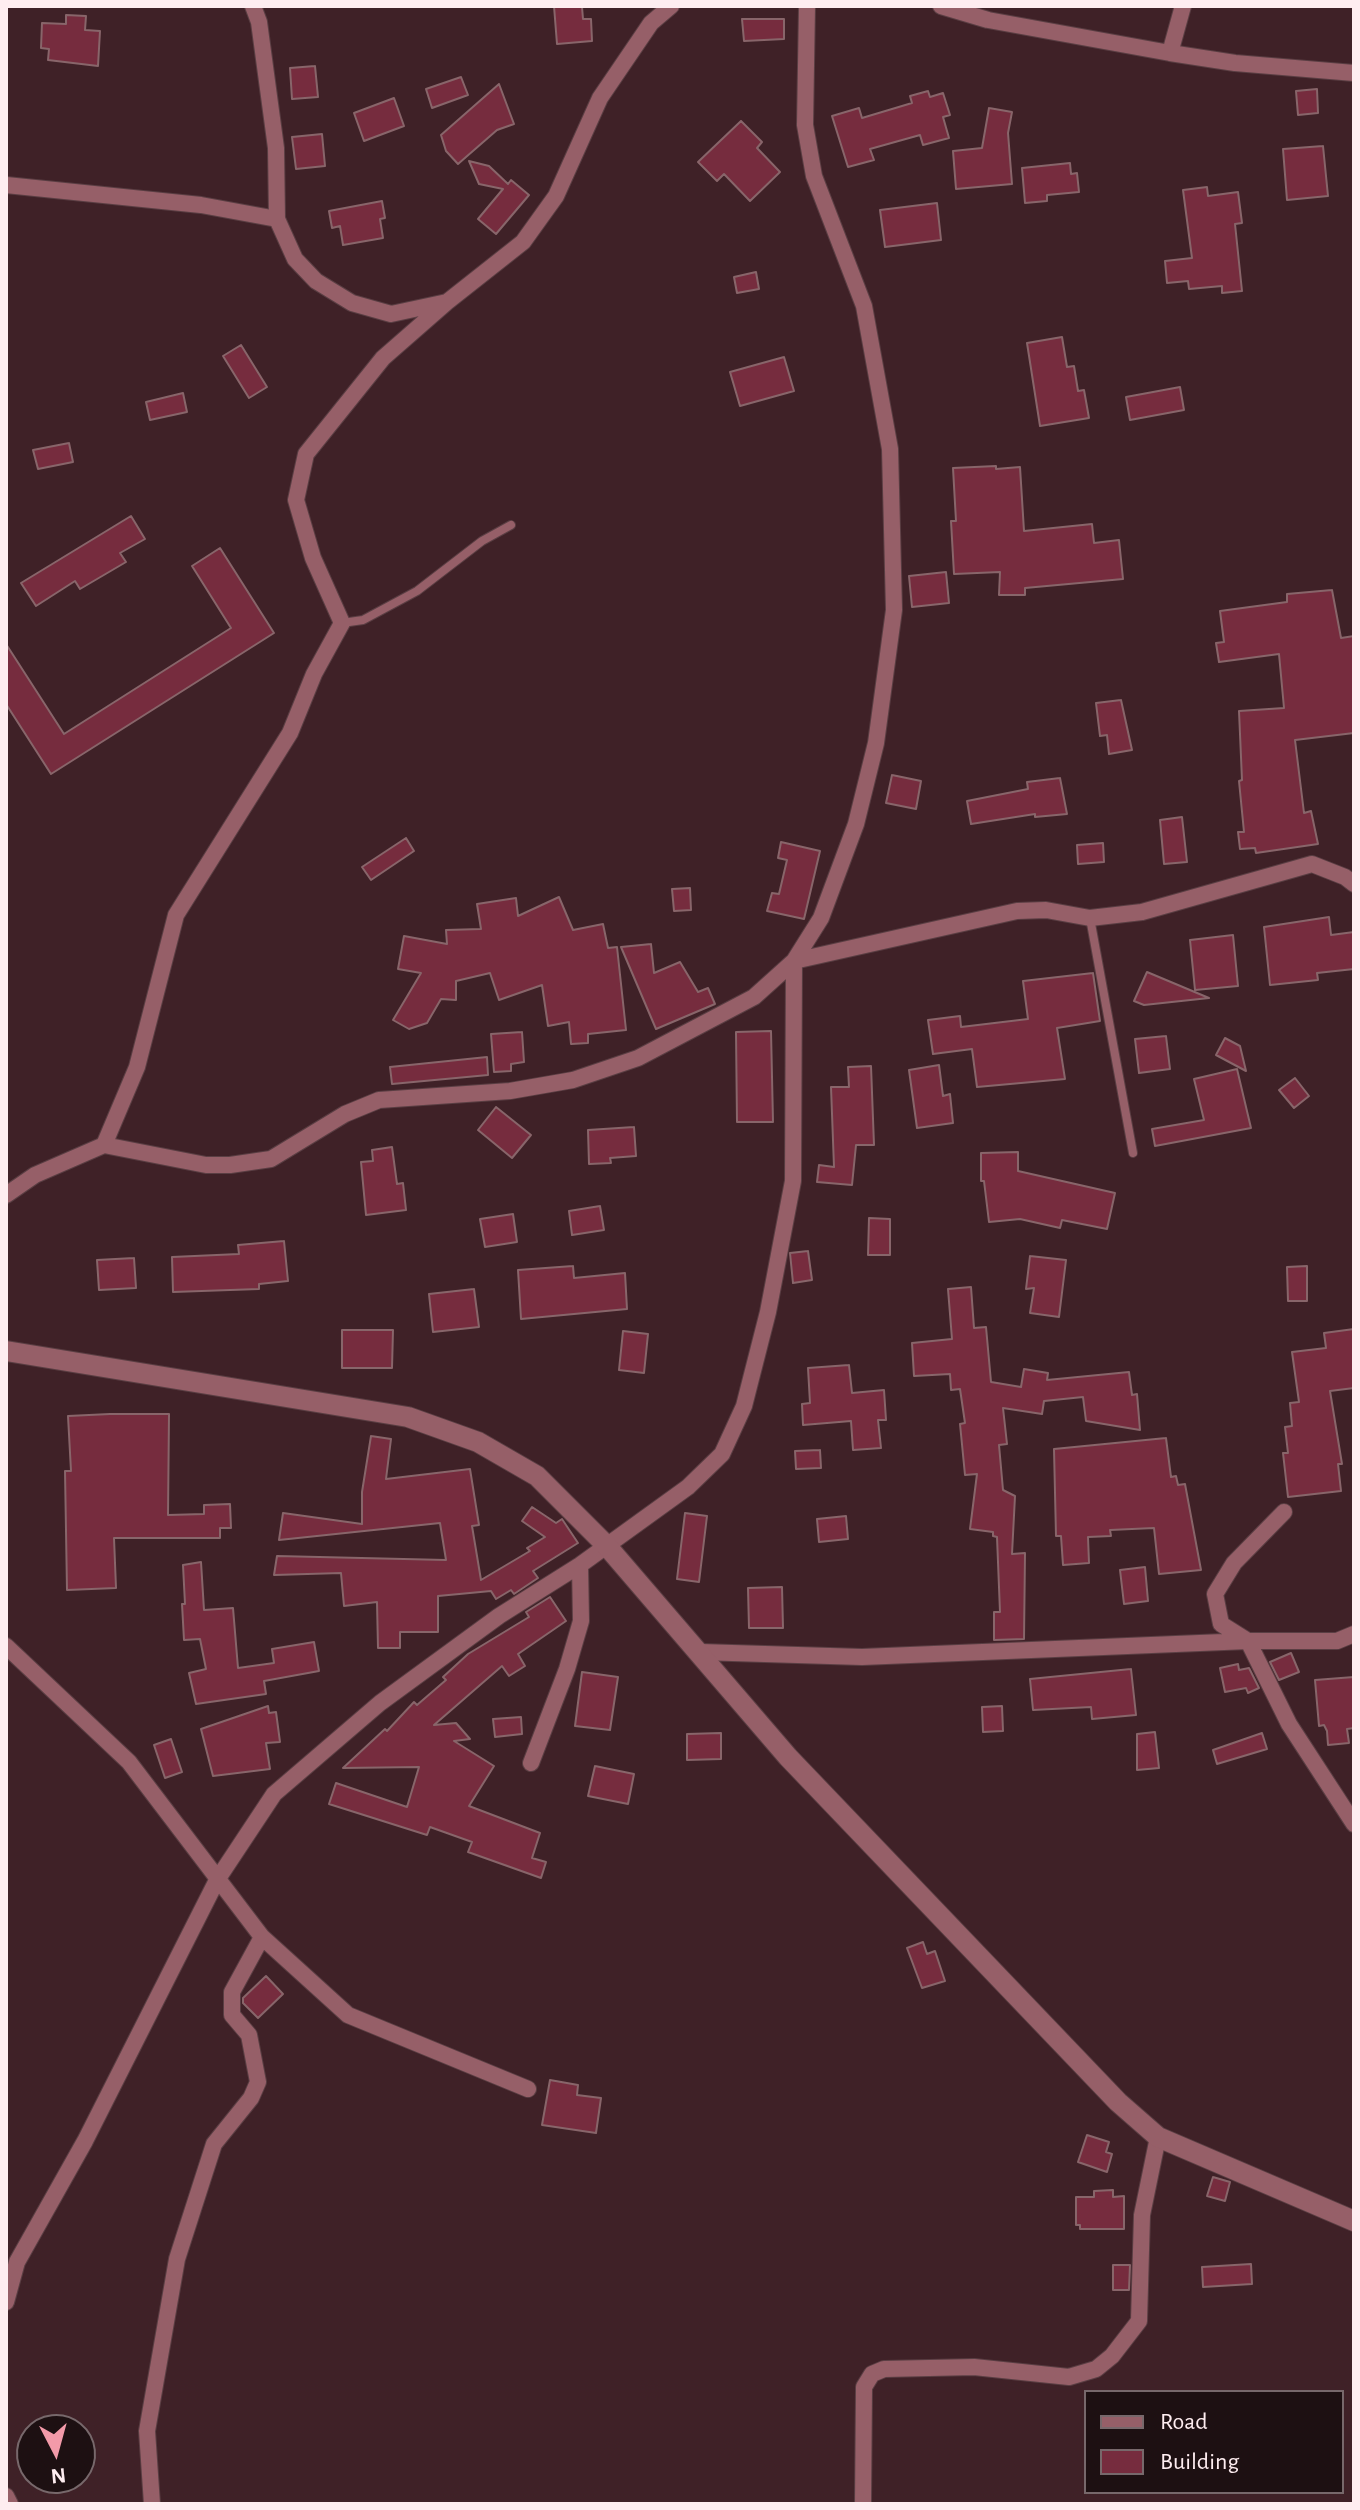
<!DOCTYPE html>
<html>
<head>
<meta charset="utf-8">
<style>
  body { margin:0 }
  #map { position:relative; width:1360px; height:2510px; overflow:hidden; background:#3f2127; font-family:"Alegreya Sans",sans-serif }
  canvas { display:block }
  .frame { position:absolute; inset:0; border:8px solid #feedf0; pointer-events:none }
  .legend { position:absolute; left:1084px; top:2390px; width:260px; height:104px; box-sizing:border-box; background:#1d1012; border:2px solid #77686b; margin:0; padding:10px 14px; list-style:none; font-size:24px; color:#feedf0 }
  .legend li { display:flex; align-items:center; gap:16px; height:40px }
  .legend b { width:40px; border:2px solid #77686b }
  .north { position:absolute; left:16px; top:2414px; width:80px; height:80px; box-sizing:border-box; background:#1d1012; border:2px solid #77686b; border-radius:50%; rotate:174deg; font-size:22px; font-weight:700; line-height:32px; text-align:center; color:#feedf0 }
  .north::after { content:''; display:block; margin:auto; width:28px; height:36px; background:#f39aa9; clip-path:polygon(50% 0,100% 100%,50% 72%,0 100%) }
</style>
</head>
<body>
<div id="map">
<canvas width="1360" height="2510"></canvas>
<div class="frame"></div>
<ul class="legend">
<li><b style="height:10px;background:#965f68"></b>Road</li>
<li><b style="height:22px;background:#762c3e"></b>Building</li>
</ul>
<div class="north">N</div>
</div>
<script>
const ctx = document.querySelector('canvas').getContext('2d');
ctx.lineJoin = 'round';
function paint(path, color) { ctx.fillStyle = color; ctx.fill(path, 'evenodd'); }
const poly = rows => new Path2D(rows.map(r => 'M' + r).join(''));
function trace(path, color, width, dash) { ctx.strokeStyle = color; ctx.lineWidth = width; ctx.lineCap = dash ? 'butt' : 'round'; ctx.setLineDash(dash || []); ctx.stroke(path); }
const building = poly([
  [554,6,582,7,583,19,591,19,592,41,557,44,554,6],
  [66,15,86,16,85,30,100,31,98,66,48,60,49,49,41,48,42,23,66,24,66,15],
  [742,19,784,19,784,39,744,41,742,19],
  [315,66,318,97,292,99,290,68,315,66],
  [461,77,468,95,432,108,426,89,461,77],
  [499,84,514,124,497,130,458,164,446,151,441,135,499,84],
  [1317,89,1318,113,1298,115,1296,91,1317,89],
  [928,91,930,97,943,93,950,115,943,117,949,138,923,145,920,135,870,149,874,160,848,167,832,116,859,108,862,118,912,103,910,96,928,91],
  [394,98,404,126,364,141,354,113,394,98],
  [989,108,1012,112,1008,133,1012,184,956,189,953,151,982,148,989,108],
  [741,121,762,142,757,148,780,172,750,201,724,174,717,181,698,162,741,121],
  [322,134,325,166,296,169,292,137,322,134],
  [1323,146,1328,196,1287,200,1283,149,1323,146],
  [469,161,489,166,508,184,511,180,529,195,496,234,478,219,503,189,479,184,469,161],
  [1070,163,1071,174,1077,173,1079,192,1047,195,1047,201,1025,203,1022,168,1070,163],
  [1207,187,1208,196,1238,192,1242,223,1235,224,1242,291,1222,293,1222,286,1189,289,1188,281,1167,283,1165,261,1192,258,1183,190,1207,187],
  [382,201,385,218,380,219,383,238,343,245,340,226,332,228,329,211,382,201],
  [937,203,941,240,885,247,880,210,937,203],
  [756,272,759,289,737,293,734,277,756,272],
  [1062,337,1067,367,1074,366,1078,391,1084,390,1089,418,1040,426,1027,343,1062,337],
  [241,345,267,387,249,398,223,356,241,345],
  [784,357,794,391,740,406,730,372,784,357],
  [1180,387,1184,410,1130,420,1126,397,1180,387],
  [183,393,187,412,150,420,146,402,183,393],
  [69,443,73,462,38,469,33,450,69,443],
  [996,466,996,469,1020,467,1024,531,1092,524,1094,543,1119,540,1123,579,1025,588,1025,595,999,595,1000,572,954,574,951,521,956,521,953,468,996,466],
  [131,516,145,539,120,553,126,562,80,589,75,581,36,606,21,583,131,516],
  [220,548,274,633,51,774,6,704,6,644,64,734,231,628,192,566,220,548],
  [946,572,949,603,912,607,909,576,946,572],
  [1332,590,1341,638,1354,636,1354,733,1295,740,1304,813,1311,811,1318,844,1256,853,1255,848,1240,849,1238,832,1244,832,1239,781,1242,780,1239,711,1284,708,1279,654,1219,662,1216,643,1224,642,1220,611,1287,602,1287,594,1332,590],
  [1121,700,1132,750,1109,754,1107,735,1100,736,1096,703,1121,700],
  [892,775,921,781,916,809,886,803,892,775],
  [1060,778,1067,814,1035,817,1035,814,971,824,967,801,1028,789,1027,782,1060,778],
  [1182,817,1187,862,1164,864,1160,820,1182,817],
  [406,838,414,851,371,880,362,867,406,838],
  [781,842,820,851,804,919,767,911,772,893,779,894,787,860,778,858,781,842],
  [1103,843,1104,862,1078,864,1077,845,1103,843],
  [690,888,691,910,674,911,672,889,690,888],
  [559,897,573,930,603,924,608,948,617,947,626,1030,588,1034,588,1043,571,1044,569,1022,548,1026,542,985,499,1000,490,973,456,981,456,1000,441,999,427,1023,409,1029,393,1020,421,973,398,969,404,936,447,944,446,930,481,929,477,904,516,898,518,916,559,897],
  [1329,917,1331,935,1354,932,1354,969,1317,973,1318,980,1270,985,1264,927,1329,917],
  [1233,935,1238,986,1195,990,1190,940,1233,935],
  [651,944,654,973,680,962,698,992,708,988,715,1004,656,1029,621,947,651,944],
  [1147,972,1209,998,1144,1005,1134,1001,1147,972],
  [1093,973,1100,1021,1057,1028,1065,1079,977,1087,972,1049,933,1054,928,1020,960,1016,961,1027,1028,1019,1023,981,1093,973],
  [771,1031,773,1122,737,1122,736,1032,771,1031],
  [522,1032,524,1062,511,1064,511,1071,494,1072,491,1034,522,1032],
  [1166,1036,1170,1069,1139,1073,1135,1039,1166,1036],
  [1225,1038,1240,1046,1246,1071,1216,1055,1225,1038],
  [487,1057,488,1075,392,1084,390,1067,487,1057],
  [939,1065,943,1096,950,1094,953,1123,917,1128,909,1070,939,1065],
  [871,1066,874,1145,856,1145,852,1185,817,1182,819,1165,834,1167,831,1087,849,1087,848,1067,871,1066],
  [1237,1069,1251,1128,1155,1146,1152,1129,1204,1120,1194,1079,1237,1069],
  [1295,1078,1309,1096,1294,1108,1279,1090,1295,1078],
  [496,1107,531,1135,512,1158,478,1130,496,1107],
  [634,1127,636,1156,610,1158,611,1163,589,1164,588,1130,634,1127],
  [392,1147,397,1184,403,1183,406,1210,366,1215,361,1162,373,1161,372,1150,392,1147],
  [1018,1152,1018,1171,1115,1193,1107,1229,1062,1220,1060,1228,1020,1219,989,1222,984,1181,981,1181,981,1153,1018,1152],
  [600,1206,604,1230,572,1235,569,1211,600,1206],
  [513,1214,517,1242,485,1247,480,1219,513,1214],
  [869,1218,890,1219,890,1255,868,1255,869,1218],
  [284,1241,288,1281,259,1284,259,1289,173,1292,172,1257,239,1254,238,1245,284,1241],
  [808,1251,812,1280,793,1283,790,1253,808,1251],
  [1030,1256,1066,1260,1059,1317,1030,1313,1034,1288,1026,1289,1030,1256],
  [134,1258,136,1288,99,1290,97,1260,134,1258],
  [573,1266,574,1278,625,1273,627,1309,521,1319,518,1270,573,1266],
  [1307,1266,1307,1301,1288,1301,1287,1267,1307,1266],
  [971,1287,974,1328,986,1327,991,1382,1021,1387,1024,1369,1048,1373,1047,1380,1129,1372,1132,1395,1137,1394,1140,1430,1086,1421,1083,1397,1044,1401,1042,1414,1003,1408,1007,1444,999,1445,1003,1490,1015,1496,1012,1554,1025,1553,1024,1639,994,1640,994,1612,1000,1612,997,1537,993,1536,993,1532,970,1529,977,1474,965,1475,960,1424,965,1423,960,1389,951,1390,950,1374,914,1376,912,1343,952,1339,948,1289,971,1287],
  [474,1289,479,1327,433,1332,429,1294,474,1289],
  [1354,1329,1354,1388,1330,1391,1342,1464,1338,1464,1341,1491,1288,1497,1283,1453,1288,1453,1285,1427,1292,1426,1290,1403,1299,1402,1292,1352,1326,1348,1324,1333,1354,1329],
  [342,1330,393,1330,392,1368,342,1368,342,1330],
  [623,1331,648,1334,644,1373,619,1370,623,1331],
  [849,1365,852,1393,884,1390,886,1420,878,1420,881,1448,853,1450,851,1421,803,1425,802,1404,810,1403,808,1368,849,1365],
  [110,1414,169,1414,168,1515,204,1514,204,1505,230,1504,231,1528,220,1528,220,1538,114,1538,116,1588,67,1590,65,1471,71,1471,68,1416,110,1414],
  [371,1436,391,1439,386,1479,470,1469,479,1525,472,1526,481,1580,530,1551,527,1548,545,1537,522,1521,532,1507,556,1523,562,1519,578,1543,533,1571,538,1578,514,1594,511,1590,496,1599,491,1591,438,1596,438,1632,400,1632,400,1648,378,1648,377,1602,344,1606,341,1573,274,1575,277,1556,446,1560,440,1523,279,1540,283,1513,362,1524,362,1492,371,1436],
  [1166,1438,1171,1477,1176,1476,1178,1485,1185,1484,1201,1570,1159,1574,1154,1528,1110,1530,1111,1536,1088,1537,1089,1563,1063,1565,1061,1536,1056,1536,1054,1449,1166,1438],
  [820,1450,821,1468,796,1469,795,1451,820,1450],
  [685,1513,707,1516,699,1582,677,1579,685,1513],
  [846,1516,848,1539,819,1542,817,1519,846,1516],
  [201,1562,204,1610,233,1608,238,1668,274,1663,272,1649,314,1642,319,1671,264,1681,266,1694,196,1704,189,1673,206,1669,200,1639,184,1640,182,1604,185,1604,183,1565,201,1562],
  [1145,1567,1148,1601,1124,1604,1120,1570,1145,1567],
  [782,1587,783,1628,749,1628,748,1588,782,1587],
  [550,1597,566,1621,518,1654,525,1666,509,1676,502,1666,434,1725,456,1723,470,1739,454,1741,494,1766,469,1806,540,1833,532,1858,546,1862,541,1878,468,1852,472,1842,430,1827,427,1835,329,1804,336,1783,407,1807,419,1767,343,1768,385,1729,387,1731,414,1702,417,1705,446,1680,443,1677,468,1654,529,1617,526,1612,550,1597],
  [1291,1653,1299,1672,1279,1680,1270,1662,1291,1653],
  [1238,1664,1239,1670,1249,1668,1259,1688,1248,1693,1246,1688,1225,1692,1220,1668,1238,1664],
  [1131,1669,1136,1715,1092,1719,1091,1707,1033,1710,1030,1679,1131,1669],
  [582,1672,618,1677,610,1730,575,1726,582,1672],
  [1354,1677,1354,1728,1347,1729,1349,1743,1328,1745,1327,1731,1324,1725,1319,1726,1315,1680,1354,1677],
  [268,1706,269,1713,276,1712,280,1742,266,1743,270,1769,213,1776,201,1729,268,1706],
  [1002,1706,1003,1731,983,1732,982,1707,1002,1706],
  [521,1717,522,1734,495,1737,493,1719,521,1717],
  [1155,1732,1159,1768,1137,1770,1137,1734,1155,1732],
  [721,1733,721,1759,687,1760,687,1734,721,1733],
  [1262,1733,1267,1749,1217,1764,1213,1750,1262,1733],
  [171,1739,182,1772,165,1778,154,1745,171,1739],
  [595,1766,634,1774,628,1804,588,1796,595,1766],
  [923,1942,927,1954,935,1951,945,1981,922,1988,907,1948,923,1942],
  [266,1976,283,1994,258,2018,243,2003,243,1998,266,1976],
  [550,2080,578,2085,577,2095,601,2098,596,2133,542,2125,550,2080],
  [1087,2135,1109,2142,1106,2152,1112,2154,1107,2172,1078,2162,1087,2135],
  [1213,2177,1230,2182,1225,2201,1207,2196,1213,2177],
  [1113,2190,1113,2197,1124,2196,1124,2229,1080,2229,1080,2225,1076,2225,1076,2197,1094,2197,1094,2191,1113,2190],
  [1251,2264,1252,2284,1203,2287,1202,2267,1251,2264],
  [1113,2265,1130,2265,1129,2290,1113,2290,1113,2265]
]);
const service = poly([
  [342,623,363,620,417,591,482,541,511,525],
  [1090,918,1133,1153]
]);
const minor = poly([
  [253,6,259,22,276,148,277,219],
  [941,6,988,20,1170,53,1235,63,1354,73],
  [1170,53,1183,6],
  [6,185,201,205,277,219,295,259,316,281,352,303,391,314,447,302,523,242,556,196,600,98,651,23,671,6],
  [104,1145,137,1067,176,915,290,733,314,674,342,623,313,558,296,500,306,454,383,358,447,302],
  [6,1195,35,1175,104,1145,206,1165,230,1165,271,1159,345,1114,379,1100,510,1091,573,1080,638,1058,754,997,794,961,1017,911,1046,910,1090,918,1142,912,1312,864,1345,877,1354,884],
  [1284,1512,1234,1563,1215,1594,1221,1624,1248,1641,1289,1724,1354,1824],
  [6,1646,129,1762,262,1937,348,2015,528,2089],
  [700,1652,862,1657,1248,1641,1337,1641,1354,1634],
  [531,1763,567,1669,581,1621,580,1565],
  [6,2302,17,2262,85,2141,217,1880,274,1794,380,1703,499,1616,580,1565,688,1487,722,1454,744,1406,768,1312,793,1181,794,961,821,918,856,824,876,743,894,610,890,449,864,306,814,176,805,125,807,6],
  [6,2496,10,2504],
  [152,2504,147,2431,177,2259,214,2144,251,2098,258,2082,249,2035,232,2015,232,1992,262,1937],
  [863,2504,864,2387,872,2374,884,2369,974,2367,1069,2377,1096,2369,1112,2356,1139,2321,1142,2215,1158,2137]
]);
const tertiary = poly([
  [6,1351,408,1417,478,1442,537,1476,606,1545,788,1757,1118,2102,1158,2137,1354,2221]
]);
paint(building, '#762c3e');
trace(building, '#88656a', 2);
trace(service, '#5a3e43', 10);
trace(minor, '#5a3e43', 18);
trace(tertiary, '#5a3e43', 22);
trace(service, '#965f68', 8);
trace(minor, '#965f68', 16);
trace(tertiary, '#965f68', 20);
</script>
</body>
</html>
